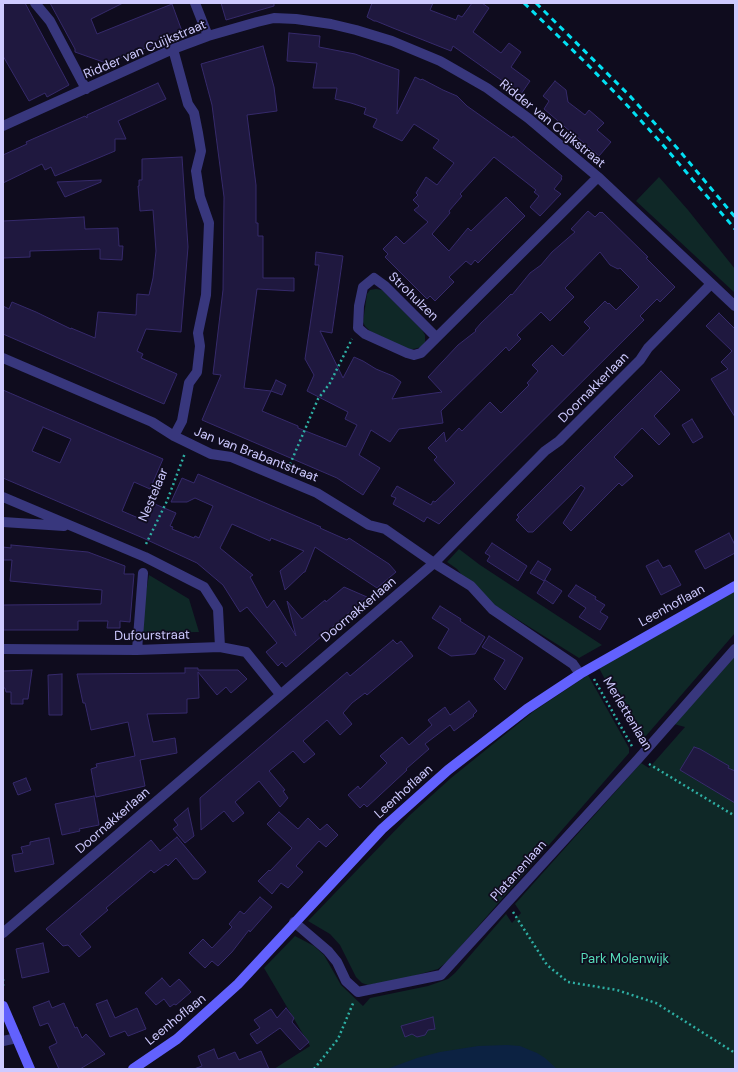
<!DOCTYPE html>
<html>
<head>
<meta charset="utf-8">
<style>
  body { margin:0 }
  #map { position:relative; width:738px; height:1072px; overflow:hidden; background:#0f0c1e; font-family:"DM Sans",sans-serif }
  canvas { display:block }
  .frame { position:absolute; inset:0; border:4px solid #cecaff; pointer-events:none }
</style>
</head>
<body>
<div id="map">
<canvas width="738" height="1072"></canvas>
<div class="frame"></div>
</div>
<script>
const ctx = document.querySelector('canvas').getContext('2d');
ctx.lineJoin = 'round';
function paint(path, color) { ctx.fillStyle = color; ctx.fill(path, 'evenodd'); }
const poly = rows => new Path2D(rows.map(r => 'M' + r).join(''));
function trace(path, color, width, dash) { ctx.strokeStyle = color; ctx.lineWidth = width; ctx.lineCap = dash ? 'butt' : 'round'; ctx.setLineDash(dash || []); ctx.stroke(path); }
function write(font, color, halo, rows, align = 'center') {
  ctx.font = font + ' "DM Sans",sans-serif'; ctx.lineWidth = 3.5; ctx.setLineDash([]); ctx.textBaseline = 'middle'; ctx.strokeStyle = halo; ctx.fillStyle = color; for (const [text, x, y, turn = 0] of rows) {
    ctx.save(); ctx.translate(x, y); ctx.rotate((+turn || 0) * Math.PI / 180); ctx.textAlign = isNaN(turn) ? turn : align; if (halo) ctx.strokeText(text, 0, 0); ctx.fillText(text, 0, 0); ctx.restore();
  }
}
const green = poly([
  [659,177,688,210,735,269,735,293,636,201],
  [376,289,382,290,422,330,425,335,425,342,422,347,409,350,370,331,365,326,363,322,367,294,370,290],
  [459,549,480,565,602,645,579,658,472,591,466,580,457,569,447,562],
  [149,575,189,599,199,632,139,633],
  [735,591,735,633,645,737,638,742,599,668],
  [735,656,735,1069,274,1069,310,1046,264,968,295,936,314,946,324,955,341,985,363,1006,370,998,428,986,448,979,455,973,506,914,512,923,521,913,515,904,641,763,649,768,685,727,674,724],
  [588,675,629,748,629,753,448,961,438,969,399,980,368,985,362,983,356,977,340,945,330,934,308,921,410,815,451,778,534,711]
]);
const water = poly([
  [507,1045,520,1046,537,1053,545,1058,557,1069,387,1069,417,1058,440,1052,478,1046]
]);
const building = poly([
  [3,3,25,3,69,85,47,97,45,93,29,101,3,56,3,3],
  [50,3,123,3,91,19,97,34,172,4,183,34,106,63,75,52,75,49,50,3],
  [221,3,274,3,274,6,226,20,221,3],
  [372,3,433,3,430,10,456,20,458,15,462,17,472,3,482,3,489,8,473,32,501,53,509,43,521,52,511,67,530,81,521,94,453,46,451,51,393,28,376,21,374,21,367,17,372,3],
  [289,33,320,36,319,47,355,54,399,70,397,114,415,77,421,80,422,79,443,90,457,96,467,106,512,138,513,136,525,146,562,176,561,178,562,179,554,189,561,194,540,216,530,207,539,196,534,192,536,190,494,157,460,194,462,196,449,211,450,213,432,234,449,251,468,228,471,231,506,197,525,216,478,263,475,260,471,265,466,261,449,277,454,282,435,301,430,296,427,299,385,257,388,254,383,249,396,236,404,244,428,222,414,210,419,206,413,200,418,195,416,193,426,177,437,185,454,163,433,148,439,140,414,124,402,141,373,127,377,119,364,114,366,108,351,103,335,99,337,88,313,88,317,63,287,61,289,33],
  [263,46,274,87,277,111,247,115,256,185,256,223,258,223,258,236,263,236,263,278,294,278,294,291,257,289,244,388,271,391,262,411,298,426,298,428,346,447,357,425,345,419,348,412,307,391,314,375,305,359,319,265,315,265,316,252,343,256,332,333,320,331,343,378,354,357,363,361,376,369,393,376,401,382,392,399,442,392,428,377,458,345,476,331,475,330,481,323,505,300,511,294,512,295,530,273,541,265,552,252,575,232,571,229,588,211,595,217,600,212,601,213,602,212,648,257,646,258,675,287,660,302,657,299,640,316,644,320,439,524,427,517,424,522,409,513,393,504,396,498,391,496,397,486,431,505,433,501,435,502,455,483,434,460,437,457,428,448,444,432,446,442,459,428,462,431,490,402,501,413,529,385,527,383,538,371,532,365,552,345,563,356,590,328,584,322,605,301,608,304,609,303,616,310,639,287,620,268,618,269,610,265,600,252,565,288,574,297,550,321,541,312,517,335,521,339,509,351,506,347,441,411,443,423,399,429,390,442,371,430,359,455,380,468,363,495,337,478,202,420,221,375,213,374,223,290,224,197,212,105,201,64,263,46],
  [555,81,566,90,568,102,585,115,589,110,604,123,597,130,611,142,599,156,544,109,549,101,543,96,555,81],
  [158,83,166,99,118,121,126,139,115,139,115,151,55,176,51,167,45,170,42,164,3,183,3,155,27,144,26,142,85,116,87,118,87,115,158,83],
  [182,157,188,247,181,332,146,329,137,351,143,354,141,358,177,374,164,404,3,334,3,306,9,309,12,302,36,312,71,329,71,328,95,338,98,312,136,315,137,294,149,295,153,278,156,251,153,210,140,211,138,186,139,186,139,180,142,180,142,159,182,157],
  [101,180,101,182,65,197,57,182,101,180],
  [84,217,85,229,118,228,119,246,123,246,122,260,100,259,100,249,30,251,30,257,3,258,3,221,84,217],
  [719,313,735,329,735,417,711,379,728,369,721,362,732,351,706,326,719,313],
  [661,371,680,390,654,416,670,434,659,445,642,428,614,457,633,476,622,486,619,483,571,531,563,523,585,488,581,485,533,532,528,532,516,520,519,517,517,515,661,371],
  [276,380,286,385,282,395,271,391,276,380],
  [3,390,163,459,150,489,134,482,122,511,143,520,150,502,176,513,170,526,173,527,172,529,194,538,195,536,199,538,213,506,195,498,187,502,171,502,182,478,194,483,198,474,321,527,320,528,347,540,349,538,389,564,396,572,377,588,315,547,305,572,304,572,285,590,280,571,304,551,271,538,270,541,232,524,220,548,253,575,250,577,267,608,274,600,296,636,287,601,302,619,325,600,326,602,344,587,367,597,286,667,282,662,278,666,266,652,277,643,247,607,240,612,223,585,197,563,143,538,3,478,3,390],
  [43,427,71,439,60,463,32,451,43,427],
  [692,419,703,437,693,443,682,425,692,419],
  [729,533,735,545,735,553,705,569,695,551,729,533],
  [492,543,527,566,518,581,487,561,490,556,485,553,492,543],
  [11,545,88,552,125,566,124,574,134,574,130,622,120,621,120,628,107,628,108,621,78,621,78,630,3,630,3,605,101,604,102,590,10,581,12,560,3,560,3,547,11,548,11,545],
  [658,560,663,568,670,565,681,585,661,595,646,566,658,560],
  [538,561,551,569,544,581,530,573,538,561],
  [545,580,562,591,553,604,537,593,545,580],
  [576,585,596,597,595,599,605,605,600,612,608,617,600,630,579,617,586,608,568,596,576,585],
  [440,606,461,619,460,621,485,637,475,654,451,656,438,648,449,629,432,618,440,606],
  [489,636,523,658,505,690,494,679,505,660,482,647,489,636],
  [393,640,397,644,401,641,413,656,367,695,365,693,352,703,343,713,352,724,340,735,327,720,303,741,315,754,304,763,293,751,269,771,285,790,283,791,288,798,280,807,259,781,235,802,244,813,233,822,224,811,201,830,200,798,347,672,350,676,393,640],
  [185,668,198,668,198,670,238,670,247,679,231,693,226,687,217,695,198,672,199,698,187,699,187,713,147,714,153,742,175,738,177,753,140,760,145,786,96,797,91,769,97,767,96,764,135,756,128,722,91,730,85,703,83,703,77,674,185,673,185,668],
  [32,670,28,699,23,699,23,704,11,704,11,692,6,692,5,688,3,688,3,671,32,670],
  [62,674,62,715,49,715,48,675,62,674],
  [469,701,477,711,473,715,474,716,454,731,450,725,425,744,429,749,406,769,407,770,367,807,364,804,360,808,348,795,358,786,360,789,387,763,380,756,402,737,409,745,432,725,428,720,445,707,450,715,469,701],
  [694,747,700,749,729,766,728,768,735,771,735,803,680,770,694,747],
  [26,778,31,790,18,795,13,783,26,778],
  [94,796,99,825,79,829,80,831,62,835,55,804,94,796],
  [188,808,194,836,185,843,173,829,178,825,174,820,188,808],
  [279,812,298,829,308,818,320,830,327,824,338,835,326,847,319,841,296,866,303,872,288,888,281,883,272,894,258,881,269,870,270,871,292,848,267,824,279,812],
  [177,837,206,872,198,879,193,879,176,858,168,866,166,864,154,873,151,870,106,908,108,910,80,934,91,947,79,957,68,945,63,946,46,929,151,840,160,851,177,837],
  [49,838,54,864,15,872,12,855,23,853,21,847,30,845,30,842,49,838],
  [260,897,272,907,250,932,249,930,232,952,218,966,212,961,205,968,189,953,203,939,212,948,232,927,229,924,240,911,244,914,260,897],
  [43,943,49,972,22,978,16,949,43,943],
  [162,978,170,987,179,979,191,992,176,1005,174,1004,170,1007,164,999,156,1005,145,993,162,978],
  [107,1000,115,1018,137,1008,146,1029,128,1036,125,1031,110,1037,96,1004,107,1000],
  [49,1001,52,1008,64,1003,75,1028,77,1027,82,1038,86,1034,105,1054,80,1069,59,1069,49,1047,57,1043,48,1023,40,1026,33,1007,49,1001],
  [286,1008,294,1018,292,1022,309,1042,300,1050,280,1028,257,1044,250,1034,260,1028,254,1020,271,1009,277,1018,286,1008],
  [433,1017,435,1029,428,1030,425,1035,417,1037,412,1034,405,1037,401,1026,433,1017],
  [214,1049,218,1059,235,1052,239,1060,261,1051,269,1069,194,1069,202,1066,198,1056,214,1049]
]);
const path = poly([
  [288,469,318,399,330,383,352,339],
  [146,544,167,501,185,453],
  [594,679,633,748],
  [649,764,735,816],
  [513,912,547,965,568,982,617,990,656,1003,735,1053],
  [3,979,3,987],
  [314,1069,338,1039,354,1001]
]);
const street = poly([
  [35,3,50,21,86,89],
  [195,3,208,36],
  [173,49,188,104,194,113,198,133,201,151,196,171,200,197,209,223,206,295,198,333,200,346,197,372,189,383,182,421,174,436],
  [3,126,173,49,208,36,257,22,274,18,296,19,331,24,356,30,392,41,440,61,487,88,528,118,598,177,735,306],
  [436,337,385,286,374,278,363,287,359,306,358,328,365,334,407,353,414,355,421,353,598,177],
  [3,358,152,422,174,436,211,454,231,457,317,493,369,525,385,529,434,563,471,586,492,609,573,664,580,674],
  [3,497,145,557,204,587,218,609,220,647],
  [3,522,64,526],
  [3,649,137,650,220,647,246,652,280,694],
  [137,650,143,573],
  [294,922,328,951,337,962,346,981,358,992,441,975,639,758,735,649],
  [3,933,434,563,545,451,559,441,640,360,648,348,711,284],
  [3,1041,17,1038]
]);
const secondary = poly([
  [3,1006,30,1069],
  [133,1069,177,1039,238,984,382,829,448,770,527,709,580,674,735,586]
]);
const rail = poly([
  [524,3,587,64,625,103,663,145,735,229],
  [536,3,629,95,678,149,735,217]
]);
const streetNames = [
  ["Ridder van Cuijkstraat",145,50,-23],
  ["Ridder van Cuijkstraat",552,124,39],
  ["Strohulzen",413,297,44],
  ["Doornakkerlaan",594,388,-45],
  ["Jan van Brabantstraat",256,455,21],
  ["Nestelaar",154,495,-67],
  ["Leenhoflaan",672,606,-29],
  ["Doornakkerlaan",359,610,-40],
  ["Dufourstraat",152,636,-1],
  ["Merlettenlaan",627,714,59],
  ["Leenhoflaan",404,792,-42],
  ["Doornakkerlaan",113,821,-41],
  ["Platanenlaan",519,871,-48],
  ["Leenhoflaan",176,1020,-39]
];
const parkNames = [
  ["Park Molenwijk",625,960]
];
paint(green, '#0f2827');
paint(water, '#0c2242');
paint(building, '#1f183f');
trace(building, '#362a6b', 1);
trace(path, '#2eafa4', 2.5, [2, 3]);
trace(street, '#38377d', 10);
trace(secondary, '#6261fe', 10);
trace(rail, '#02e0f3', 3, [6, 5]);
write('13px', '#cecaff', '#0f0c1e', streetNames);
write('13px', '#57ddb9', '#0f0c1e', parkNames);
</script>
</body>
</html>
